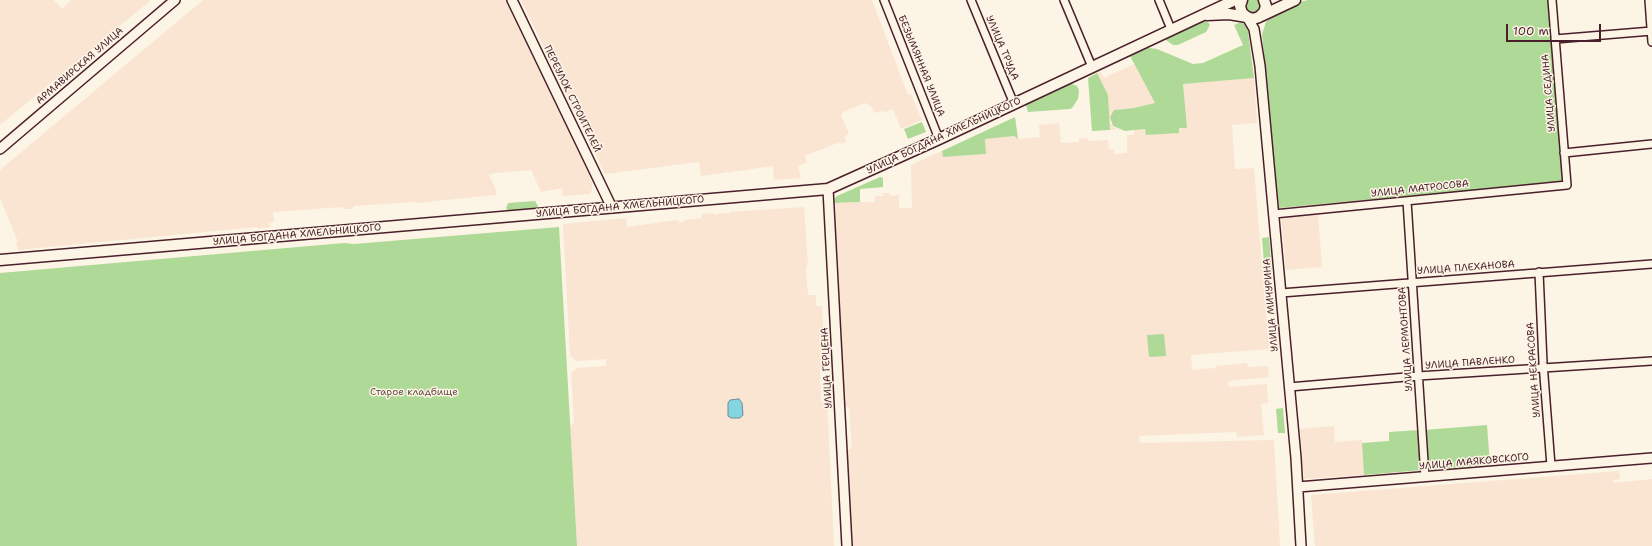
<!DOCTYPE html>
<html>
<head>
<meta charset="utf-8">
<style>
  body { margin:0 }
  #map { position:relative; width:1652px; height:546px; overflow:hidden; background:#fcf5e5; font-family:"Shantell Sans",sans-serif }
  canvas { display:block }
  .scale { position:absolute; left:1506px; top:24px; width:95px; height:18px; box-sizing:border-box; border:2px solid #4a1f2b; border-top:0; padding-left:5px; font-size:12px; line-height:14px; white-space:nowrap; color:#4a1f2b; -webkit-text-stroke:3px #fcf5e5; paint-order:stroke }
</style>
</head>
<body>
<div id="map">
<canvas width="1652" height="546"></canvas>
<div class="scale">100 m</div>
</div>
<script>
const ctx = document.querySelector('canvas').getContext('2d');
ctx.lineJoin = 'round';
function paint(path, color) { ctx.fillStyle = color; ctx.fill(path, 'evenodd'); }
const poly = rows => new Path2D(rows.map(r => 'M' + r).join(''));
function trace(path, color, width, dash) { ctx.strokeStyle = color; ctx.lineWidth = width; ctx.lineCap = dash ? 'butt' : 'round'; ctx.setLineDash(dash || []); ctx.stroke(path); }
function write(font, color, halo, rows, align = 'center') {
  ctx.font = font + ' "Shantell Sans",sans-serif'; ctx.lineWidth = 3; ctx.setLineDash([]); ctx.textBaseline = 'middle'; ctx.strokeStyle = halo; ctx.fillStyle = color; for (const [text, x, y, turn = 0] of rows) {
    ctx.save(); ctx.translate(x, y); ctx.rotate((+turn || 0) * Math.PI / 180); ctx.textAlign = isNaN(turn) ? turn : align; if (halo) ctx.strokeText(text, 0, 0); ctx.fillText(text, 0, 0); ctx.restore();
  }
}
const built = poly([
  [0,0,54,0,62,9,71,0,151,0,0,125],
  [203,0,506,0,585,165,592,182,592,190,589,194,563,196,562,188,541,192,531,170,494,173,489,175,496,190,496,195,416,203,415,202,353,206,353,209,343,209,342,207,273,212,274,222,269,223,270,227,264,228,259,229,257,227,18,250,16,243,18,242,0,198,0,170],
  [521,0,872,0,908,95,911,94,922,120,901,129,893,109,886,112,881,111,874,113,871,106,865,103,843,112,841,115,849,134,844,136,846,142,841,144,840,142,805,156,807,162,798,166,801,178,774,180,773,166,701,176,699,162,605,174],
  [1134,64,1155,103,1134,108,1117,109,1110,122,1114,128,1119,129,1110,130,1108,95,1097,73,1100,72,1104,78],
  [1254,78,1257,123,1232,125,1235,169,1254,168,1269,349,1191,355,1192,370,1215,368,1216,366,1247,363,1248,367,1268,366,1269,377,1228,381,1229,387,1267,384,1268,403,1261,404,1264,435,1237,437,1236,432,1139,436,1140,443,1274,440,1280,546,852,546,847,450,852,448,849,407,844,406,834,203,875,202,875,196,883,196,883,193,890,193,890,196,899,195,899,208,912,208,911,165,942,151,943,157,986,154,985,139,1014,136,1018,139,1040,137,1039,125,1059,123,1061,143,1079,142,1079,139,1087,138,1088,141,1108,140,1109,149,1114,149,1114,154,1127,153,1127,135,1134,135,1134,130,1145,129,1146,135,1179,132,1183,84],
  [804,207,808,264,807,265,806,268,808,295,816,295,816,306,822,306,822,309,826,360,820,369,821,402,827,402,834,546,577,546,570,425,574,424,571,373,577,368,606,366,606,359,576,361,570,355,563,224,626,218,627,227,677,220,680,223,686,220,702,218,702,214,714,213,715,215,722,213,729,214,729,212],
  [1318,212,1322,267,1286,270,1281,216],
  [1334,426,1335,442,1362,440,1364,475,1304,479,1300,429],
  [1619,471,1620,479,1613,480,1613,483,1652,479,1652,546,1315,546,1311,495]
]);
const green = poly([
  [1247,0,1259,0,1262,4,1259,12,1251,14,1245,10,1245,3],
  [1308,0,1549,0,1563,180,1561,182,1278,208,1262,34,1266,22,1271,17,1300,2],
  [1204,21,1208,22,1210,25,1206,32,1178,45,1173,45,1166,40,1167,37],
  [1241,22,1245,25,1248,31,1254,78,1183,84,1187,128,1179,128,1179,133,1146,135,1145,129,1125,131,1113,126,1110,117,1114,110,1134,108,1155,103,1129,54,1143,48,1149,48,1157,49,1193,64,1203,63,1243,45,1234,25],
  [1097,73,1108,95,1110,130,1092,131,1088,78],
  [1068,82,1077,86,1079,90,1078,99,1072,108,1070,109,1028,112,1025,102],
  [1015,117,1018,139,1014,136,985,139,986,154,943,157,942,151],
  [922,122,926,132,908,139,904,129],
  [880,177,883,178,883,187,860,189,860,202,834,203,834,199,837,196],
  [535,201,538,206,536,210,509,212,506,208,508,203],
  [559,227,577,546,0,546,0,273,344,243,354,244],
  [1269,237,1272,274,1265,275,1262,238],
  [1164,334,1166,356,1149,357,1147,335],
  [1283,408,1285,433,1278,433,1276,409],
  [1487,425,1490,465,1427,470,1424,430],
  [1419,430,1422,470,1364,475,1362,443,1389,441,1389,432]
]);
const water = poly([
  [739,399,742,403,743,415,740,418,731,418,728,416,728,403,730,400,739,399]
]);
const minor = poly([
  [884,0,939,139],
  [971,0,1014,104],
  [1064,0,1092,67],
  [1159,0,1171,29],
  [1649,0,1652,42],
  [1555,39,1652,31],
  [1564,153,1652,144],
  [1407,201,1425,477],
  [1274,214,1567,185,1552,0],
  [1539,272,1543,363,1551,466],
  [1281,293,1652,264],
  [1289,387,1418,376,1652,361]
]);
const tertiary = poly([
  [512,0,612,208],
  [1247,17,1254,29,1260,66,1296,458,1301,546],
  [0,149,175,0],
  [828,189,847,546],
  [1298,487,1652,458]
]);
const secondary = poly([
  [1242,0,1240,6,1242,13,1247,17,1253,19,1259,17,1264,12,1266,6,1264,0],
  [1207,15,1229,14,1247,17],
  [1261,16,1295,0],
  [0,260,828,189,939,139,1235,0]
]);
const streetNames = [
  ["УЛИЦА ТРУДА",1002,48,67],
  ["АРМАВИРСКАЯ УЛИЦА",80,66,-41],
  ["БЕЗЫМЯННАЯ УЛИЦА",921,66,68],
  ["УЛИЦА СЕДИНА",1549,93,-95],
  ["ПЕРЕУЛОК СТРОИТЕЛЕЙ",572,99,64],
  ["УЛИЦА БОГДАНА ХМЕЛЬНИЦКОГО",944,136,-25],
  ["УЛИЦА МАТРОСОВА",1420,189,-6],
  ["УЛИЦА БОГДАНА ХМЕЛЬНИЦКОГО",620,207,-5],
  ["УЛИЦА БОГДАНА ХМЕЛЬНИЦКОГО",297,235,-5],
  ["УЛИЦА ПЛЕХАНОВА",1466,268,-4],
  ["УЛИЦА МИЧУРИНА",1271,305,-95],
  ["УЛИЦА ЛЕРМОНТОВА",1406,339,-94],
  ["УЛИЦА ПАВЛЕНКО",1470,363,-4],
  ["УЛИЦА ГЕРЦЕНА",827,368,-93],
  ["УЛИЦА НЕКРАСОВА",1534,370,-94],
  ["УЛИЦА МАЯКОВСКОГО",1474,462,-5]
];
const parkNames = [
  ["Старое кладбище",414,392]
];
paint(built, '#fae4d2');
paint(green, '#afd996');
paint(water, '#85d5e1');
trace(water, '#6d8c98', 1);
trace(minor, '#4a1f2b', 10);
trace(tertiary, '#4a1f2b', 12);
trace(secondary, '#4a1f2b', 13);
trace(minor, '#fcf5e5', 7);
trace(tertiary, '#fcf5e5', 9);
trace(secondary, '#fcf5e5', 10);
write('10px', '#4a1f2b', '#fcf5e5', streetNames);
write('10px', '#634e46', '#fcf5e5', parkNames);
</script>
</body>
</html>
